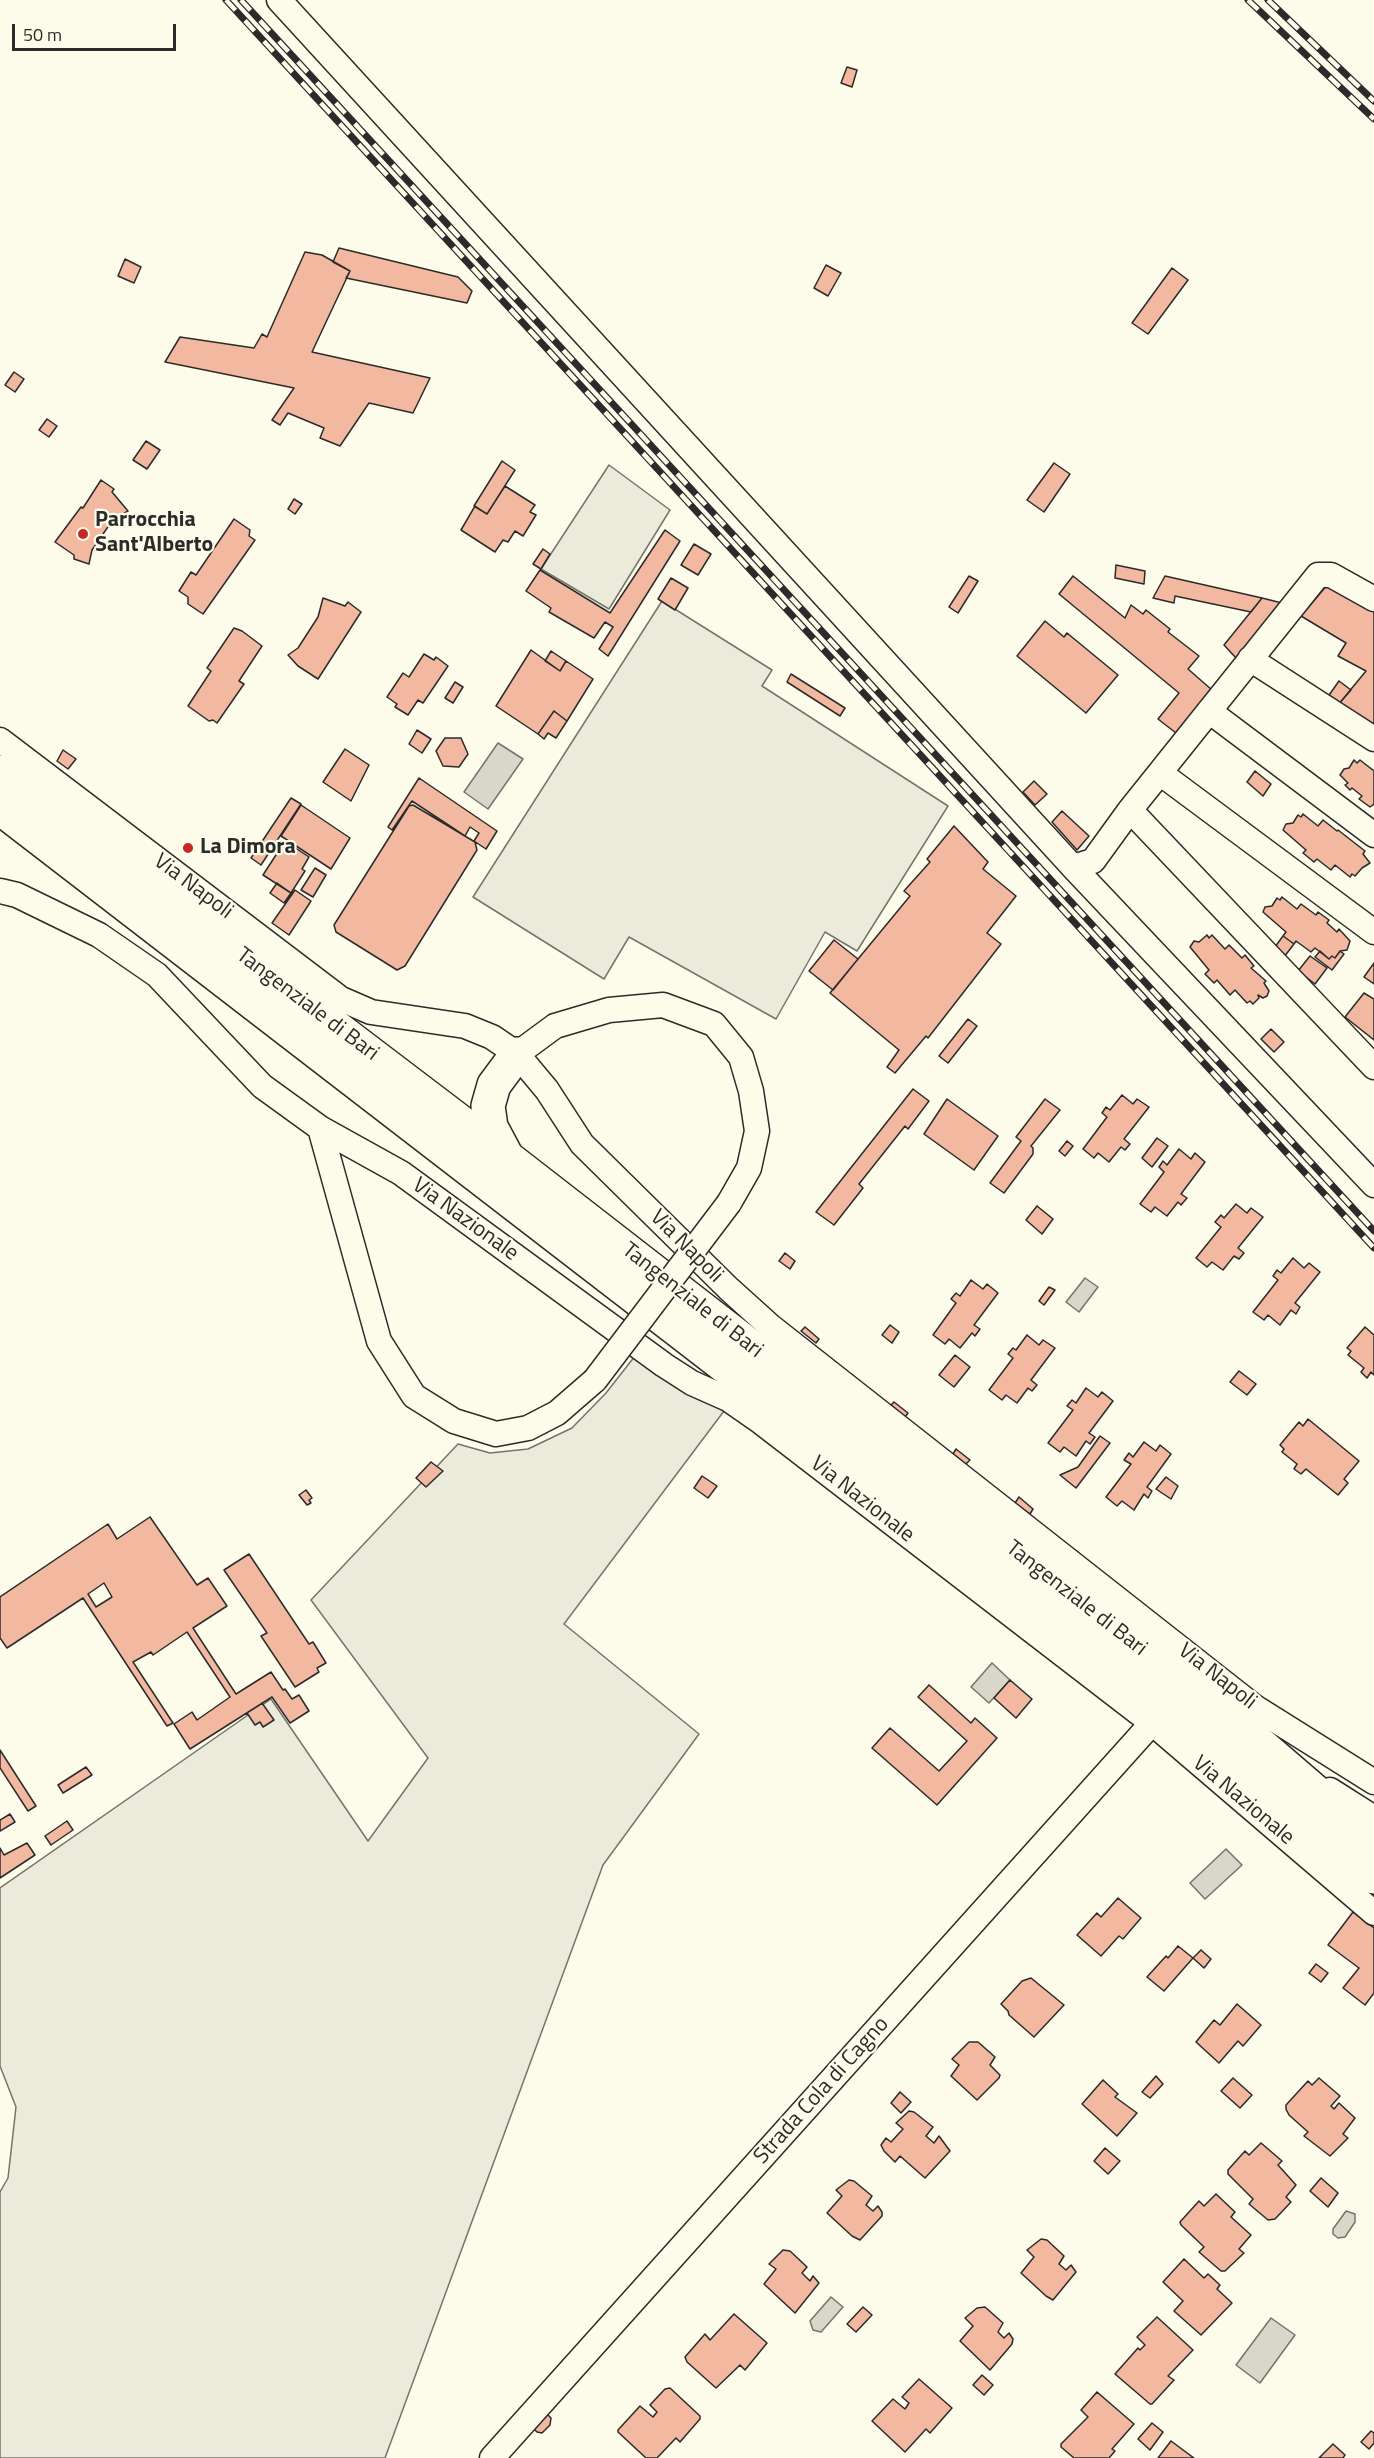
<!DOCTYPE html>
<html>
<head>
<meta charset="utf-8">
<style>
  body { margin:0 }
  #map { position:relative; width:1374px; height:2458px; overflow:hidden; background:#fdfbea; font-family:"Titillium Web",sans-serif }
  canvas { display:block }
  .scale { position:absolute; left:12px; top:24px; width:164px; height:27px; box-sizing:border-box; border:3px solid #2b2b2b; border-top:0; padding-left:8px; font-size:18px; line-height:21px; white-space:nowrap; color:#2b2b2b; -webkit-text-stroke:4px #fdfbea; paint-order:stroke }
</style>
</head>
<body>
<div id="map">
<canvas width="1374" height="2458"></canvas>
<div class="scale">50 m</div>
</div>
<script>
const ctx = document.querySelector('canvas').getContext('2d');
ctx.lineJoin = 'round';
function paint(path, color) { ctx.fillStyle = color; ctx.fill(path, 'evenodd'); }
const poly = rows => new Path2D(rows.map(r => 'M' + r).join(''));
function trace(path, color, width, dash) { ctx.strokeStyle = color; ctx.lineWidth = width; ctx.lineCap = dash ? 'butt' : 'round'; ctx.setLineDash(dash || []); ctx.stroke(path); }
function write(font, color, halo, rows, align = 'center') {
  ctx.font = font + ' "Titillium Web",sans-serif'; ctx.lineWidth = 4.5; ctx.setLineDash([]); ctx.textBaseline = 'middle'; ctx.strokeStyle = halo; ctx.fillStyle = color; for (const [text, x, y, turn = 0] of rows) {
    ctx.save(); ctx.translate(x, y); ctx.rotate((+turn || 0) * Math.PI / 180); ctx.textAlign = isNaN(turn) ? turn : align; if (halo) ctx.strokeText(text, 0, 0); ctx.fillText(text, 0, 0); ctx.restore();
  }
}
const green = poly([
  [609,465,670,510,609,609,541,569,609,465],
  [662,601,772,670,762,686,948,806,857,951,825,932,776,1019,629,937,604,979,473,897,662,601],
  [646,1342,730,1403,564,1624,699,1734,603,1865,385,2458,0,2458,0,2192,8,2178,16,2107,0,2066,0,1888,271,1699,368,1841,428,1758,311,1600,458,1444,490,1453,528,1449,572,1428,606,1393,646,1342]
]);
const water = poly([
  [498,743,523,759,488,809,464,792,498,743],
  [1085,1278,1098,1287,1079,1312,1066,1302,1085,1278],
  [992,1663,1010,1680,989,1703,971,1687,992,1663],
  [1226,1849,1242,1865,1205,1899,1190,1883,1226,1849],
  [1346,2211,1355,2214,1355,2222,1345,2237,1338,2238,1333,2234,1333,2229,1346,2211],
  [831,2297,843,2307,821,2332,813,2330,810,2321,831,2297],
  [1271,2318,1295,2335,1260,2383,1236,2365,1271,2318]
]);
const building = poly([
  [847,67,857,70,852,87,841,83,847,67],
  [339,248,458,277,472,291,467,303,346,278,350,271,333,262,339,248],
  [305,252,322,255,350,271,312,352,430,378,413,413,369,403,340,446,320,438,324,428,288,413,280,425,272,420,294,388,165,362,180,337,254,348,262,334,267,337,305,252],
  [125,259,141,267,134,283,118,276,125,259],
  [826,265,841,273,828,296,814,288,826,265],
  [1172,268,1188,280,1148,334,1132,323,1172,268],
  [14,372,24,379,15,392,5,385,14,372],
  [47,419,57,426,49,437,39,430,47,419],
  [146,441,160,450,147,469,133,460,146,441],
  [502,461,515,470,487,514,474,506,502,461],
  [1054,463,1070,474,1044,512,1027,500,1054,463],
  [101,480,114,489,112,492,128,511,112,521,92,550,89,564,74,559,74,555,55,542,81,507,83,508,101,480],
  [505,486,535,505,530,512,536,515,523,536,515,531,508,542,503,540,495,552,461,530,475,506,487,514,505,486],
  [294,499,302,504,295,514,288,509,294,499],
  [234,519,250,530,249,536,255,540,203,614,188,604,188,597,179,591,191,572,196,575,234,519],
  [665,530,680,541,608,656,599,649,613,627,605,622,594,638,549,612,551,608,526,591,540,570,610,613,665,530],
  [694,544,711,554,698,575,681,565,694,544],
  [543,549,550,554,541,569,533,564,543,549],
  [1116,565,1145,571,1144,584,1115,578,1116,565],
  [969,576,978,581,958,613,949,607,969,576],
  [1073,576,1125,618,1131,605,1143,614,1146,610,1170,629,1168,632,1199,656,1188,669,1212,690,1176,733,1158,719,1179,693,1059,594,1073,576],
  [1165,576,1262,598,1251,612,1175,596,1174,603,1153,598,1165,576],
  [671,578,688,588,675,610,658,599,671,578],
  [1328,584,1374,607,1374,728,1338,705,1366,671,1338,656,1346,643,1301,616,1328,584],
  [323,598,345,606,348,602,361,612,318,679,298,666,288,655,298,648,318,617,323,598],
  [1262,598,1282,603,1237,659,1224,645,1262,598],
  [1045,621,1064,637,1067,633,1118,675,1086,713,1017,656,1045,621],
  [234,628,242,631,262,646,239,681,244,684,217,723,213,720,209,721,188,706,211,671,207,668,234,628],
  [531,650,560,671,566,661,593,679,567,721,554,711,538,734,496,706,531,650],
  [551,651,566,661,560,671,545,661,551,651],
  [424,654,434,660,436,657,448,666,423,703,418,700,408,715,395,707,397,704,387,697,403,673,409,677,424,654],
  [791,674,845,708,840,716,787,682,791,674],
  [1339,681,1351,690,1338,705,1327,698,1339,681],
  [455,682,463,687,453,703,445,698,455,682],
  [554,711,567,721,556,738,548,733,544,739,538,734,554,711],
  [417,730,431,739,422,753,409,744,417,730],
  [445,738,461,738,468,754,459,767,443,766,436,751,445,738],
  [345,749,369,765,351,801,323,782,345,749],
  [63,750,76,759,68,769,57,761,63,750],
  [1354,760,1357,763,1360,760,1374,771,1374,804,1370,807,1359,799,1362,796,1352,788,1350,790,1345,785,1348,783,1340,775,1344,769,1349,768,1354,760],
  [1255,771,1271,784,1263,796,1247,782,1255,771],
  [419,778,497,831,486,849,474,841,479,833,470,827,465,836,412,801,392,830,388,827,419,778],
  [1034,781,1047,794,1035,805,1023,792,1034,781],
  [291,798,301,804,261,865,251,858,291,798],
  [301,805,350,838,331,869,281,836,301,805],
  [413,805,475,842,477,850,405,966,397,970,336,932,334,925,409,806,413,805],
  [1062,811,1089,836,1077,850,1052,822,1062,811],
  [1303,814,1318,826,1323,820,1337,831,1338,830,1365,851,1363,854,1370,863,1362,868,1355,876,1352,874,1350,877,1335,865,1331,870,1317,859,1314,862,1303,853,1306,850,1283,830,1286,824,1293,823,1298,815,1301,817,1303,814],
  [954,826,988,862,983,869,1016,896,987,933,1001,944,928,1038,926,1036,895,1073,887,1067,899,1050,830,993,910,896,904,891,930,862,927,859,954,826],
  [285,841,309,857,302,869,305,871,291,893,263,875,285,841],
  [315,868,326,875,313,897,301,890,315,868],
  [277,883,291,893,284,903,270,893,277,883],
  [295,890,311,901,289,935,272,923,295,890],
  [1282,897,1297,909,1301,904,1316,915,1318,912,1329,920,1327,923,1337,932,1339,929,1350,941,1347,950,1340,951,1335,958,1332,956,1329,959,1315,948,1311,952,1296,941,1294,944,1283,936,1286,932,1263,912,1265,907,1272,906,1277,898,1280,900,1282,897],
  [1207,935,1209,938,1212,935,1225,949,1229,945,1242,958,1245,955,1254,966,1251,968,1266,981,1264,983,1269,991,1267,996,1263,998,1258,995,1259,998,1253,1004,1250,1001,1247,1003,1235,990,1230,995,1217,980,1214,983,1205,974,1209,970,1190,947,1194,941,1199,942,1207,935],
  [1283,936,1294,944,1284,957,1275,947,1283,936],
  [834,940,858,959,833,990,809,971,834,940],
  [1320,951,1329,959,1332,956,1335,958,1340,951,1344,954,1332,970,1315,957,1320,951],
  [1310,956,1327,968,1315,984,1298,971,1310,956],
  [1374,963,1374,984,1364,977,1374,963],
  [1364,993,1374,999,1374,1040,1345,1017,1364,993],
  [968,1019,977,1026,948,1063,939,1056,968,1019],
  [1271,1029,1284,1042,1274,1052,1261,1039,1271,1029],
  [913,1089,929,1101,908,1129,905,1126,859,1184,863,1188,834,1225,816,1212,913,1089],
  [1122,1095,1133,1104,1137,1099,1149,1107,1124,1139,1130,1144,1125,1150,1121,1147,1109,1162,1098,1153,1094,1158,1083,1149,1107,1117,1102,1113,1106,1107,1110,1110,1122,1095],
  [947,1099,998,1136,974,1170,924,1134,947,1099],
  [1045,1099,1060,1110,1031,1146,1033,1148,1033,1154,1004,1193,990,1183,1021,1141,1016,1137,1045,1099],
  [1157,1138,1168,1146,1152,1167,1142,1158,1157,1138],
  [1067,1141,1073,1146,1065,1156,1059,1151,1067,1141],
  [1179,1149,1191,1159,1195,1153,1205,1162,1181,1194,1187,1198,1181,1205,1178,1202,1167,1216,1155,1207,1151,1212,1140,1204,1164,1172,1159,1167,1163,1161,1167,1165,1179,1149],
  [1236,1204,1247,1213,1251,1208,1263,1217,1238,1248,1244,1253,1239,1259,1234,1256,1223,1270,1212,1262,1207,1267,1196,1258,1221,1227,1215,1222,1221,1215,1224,1218,1236,1204],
  [1037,1206,1053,1219,1042,1234,1026,1220,1037,1206],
  [785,1253,795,1261,790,1269,779,1261,785,1253],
  [1293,1258,1304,1268,1309,1263,1320,1272,1295,1303,1300,1307,1296,1314,1291,1310,1280,1325,1268,1315,1264,1320,1253,1312,1278,1280,1273,1276,1277,1270,1281,1273,1293,1258],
  [971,1280,983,1289,987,1284,998,1293,974,1325,980,1329,975,1336,972,1333,960,1348,949,1339,945,1344,933,1335,956,1303,951,1299,956,1293,960,1296,971,1280],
  [1049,1287,1055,1290,1044,1305,1039,1301,1049,1287],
  [890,1325,899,1332,892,1343,882,1335,890,1325],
  [805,1327,819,1339,816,1343,801,1331,805,1327],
  [1365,1327,1374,1335,1374,1375,1371,1372,1367,1378,1361,1372,1364,1368,1348,1355,1351,1351,1347,1348,1365,1327],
  [1027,1335,1039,1345,1043,1340,1055,1348,1031,1380,1037,1385,1032,1391,1028,1388,1017,1403,1006,1395,1002,1400,989,1390,1013,1358,1008,1354,1013,1348,1016,1350,1027,1335],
  [955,1355,970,1367,954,1387,939,1375,955,1355],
  [1239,1371,1256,1384,1247,1395,1230,1382,1239,1371],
  [1086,1388,1098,1397,1102,1392,1113,1401,1089,1433,1095,1437,1090,1444,1086,1441,1076,1456,1064,1447,1060,1452,1048,1443,1073,1410,1067,1406,1072,1400,1076,1403,1086,1388],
  [894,1402,908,1413,905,1417,891,1405,894,1402],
  [1308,1419,1359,1461,1344,1479,1348,1483,1338,1495,1306,1469,1301,1474,1294,1469,1297,1464,1282,1452,1284,1449,1280,1445,1299,1422,1303,1426,1308,1419],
  [1100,1436,1110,1443,1076,1488,1060,1475,1078,1467,1100,1436],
  [1144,1442,1156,1451,1160,1445,1171,1454,1147,1487,1152,1491,1148,1498,1144,1494,1134,1510,1122,1501,1117,1506,1106,1497,1131,1464,1124,1460,1129,1453,1133,1457,1144,1442],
  [956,1449,970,1460,966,1464,953,1454,956,1449],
  [431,1462,443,1471,426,1487,416,1478,431,1462],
  [702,1476,717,1486,708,1498,694,1488,702,1476],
  [1166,1477,1178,1486,1171,1499,1156,1489,1166,1477],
  [306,1490,312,1498,309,1500,311,1503,307,1505,299,1495,306,1490],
  [1019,1497,1033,1509,1030,1514,1015,1503,1019,1497],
  [150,1517,197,1585,208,1578,227,1606,193,1628,236,1694,271,1672,283,1690,285,1689,292,1699,299,1695,309,1711,290,1723,272,1697,190,1749,174,1724,192,1712,197,1720,230,1697,187,1632,153,1655,151,1652,133,1662,173,1723,167,1726,83,1598,7,1648,0,1638,0,1597,108,1524,117,1539,150,1517],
  [104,1583,112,1597,96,1607,88,1594,104,1583],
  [249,1554,309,1644,313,1642,326,1663,317,1668,319,1672,295,1687,261,1636,267,1633,224,1570,249,1554],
  [1010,1680,1032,1699,1016,1718,994,1698,1010,1680],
  [929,1685,971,1723,975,1718,997,1738,937,1805,872,1748,890,1728,939,1771,967,1741,918,1697,929,1685],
  [262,1703,274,1720,263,1727,260,1722,255,1725,247,1713,262,1703],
  [0,1750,36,1806,28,1811,0,1768,0,1750],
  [86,1767,92,1775,63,1793,58,1785,86,1767],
  [10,1814,15,1822,0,1831,0,1820,10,1814],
  [67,1821,73,1830,51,1845,45,1836,67,1821],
  [27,1843,35,1855,0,1878,0,1848,4,1855,27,1843],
  [1118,1898,1141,1918,1123,1939,1119,1936,1101,1956,1077,1935,1097,1913,1101,1917,1118,1898],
  [1353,1912,1374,1928,1374,1993,1365,2005,1343,1988,1359,1968,1328,1945,1353,1912],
  [1178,1946,1193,1958,1164,1991,1147,1977,1166,1956,1168,1958,1178,1946],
  [1201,1950,1211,1959,1204,1968,1193,1958,1201,1950],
  [1316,1964,1328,1973,1321,1982,1309,1973,1316,1964],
  [1031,1978,1064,2005,1034,2037,1009,2015,1008,2011,1001,2004,1022,1981,1031,1978],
  [1237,2004,1261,2025,1243,2046,1238,2041,1219,2063,1196,2042,1214,2020,1220,2025,1237,2004],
  [969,2042,978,2042,995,2057,990,2065,1000,2075,999,2078,977,2100,951,2076,959,2065,952,2059,969,2042],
  [1156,2076,1163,2084,1150,2098,1142,2092,1156,2076],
  [1233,2078,1252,2095,1240,2108,1221,2091,1233,2078],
  [1319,2078,1340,2096,1331,2106,1334,2109,1339,2103,1355,2118,1343,2134,1348,2138,1330,2156,1304,2136,1308,2132,1289,2115,1286,2109,1286,2105,1308,2081,1312,2085,1319,2078],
  [1103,2080,1118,2094,1115,2097,1137,2113,1117,2136,1082,2104,1103,2080],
  [900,2092,911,2102,901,2113,891,2103,900,2092],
  [909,2111,914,2112,933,2127,926,2136,934,2143,939,2136,950,2151,925,2178,900,2156,895,2162,884,2151,881,2145,886,2138,891,2142,903,2129,896,2123,909,2111],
  [1261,2143,1282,2161,1278,2165,1296,2185,1286,2197,1291,2202,1275,2219,1268,2220,1249,2204,1253,2199,1228,2174,1228,2170,1245,2151,1249,2155,1261,2143],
  [1105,2148,1120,2161,1108,2174,1094,2161,1105,2148],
  [1321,2178,1338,2193,1328,2207,1310,2191,1321,2178],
  [849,2180,854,2181,872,2196,866,2205,873,2211,878,2206,882,2212,882,2216,860,2240,852,2236,827,2213,842,2196,836,2190,849,2180],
  [1216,2194,1235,2212,1231,2217,1251,2235,1239,2249,1244,2253,1225,2271,1221,2271,1199,2252,1204,2247,1181,2225,1180,2222,1199,2201,1204,2206,1216,2194],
  [1041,2239,1047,2240,1064,2256,1059,2264,1066,2270,1071,2265,1076,2272,1053,2300,1046,2296,1021,2273,1034,2257,1027,2250,1041,2239],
  [783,2250,790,2251,807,2267,802,2273,810,2281,813,2276,819,2283,795,2313,764,2284,776,2269,769,2264,783,2250],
  [1184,2259,1204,2278,1208,2274,1220,2285,1217,2289,1232,2303,1201,2335,1174,2311,1183,2301,1163,2282,1184,2259],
  [863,2307,872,2315,856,2332,847,2324,863,2307],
  [985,2307,1003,2323,998,2332,1004,2338,1009,2333,1013,2339,1012,2344,990,2370,960,2341,973,2326,965,2318,977,2308,985,2307],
  [734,2314,767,2343,745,2370,740,2365,716,2388,687,2362,685,2357,705,2334,710,2340,734,2314],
  [1157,2317,1193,2350,1168,2376,1174,2380,1152,2404,1150,2404,1115,2374,1138,2348,1140,2350,1145,2345,1137,2337,1157,2317],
  [982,2375,993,2385,984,2395,973,2385,982,2375],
  [919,2379,952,2408,930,2433,926,2429,905,2452,872,2421,893,2399,905,2409,909,2403,902,2397,919,2379],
  [670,2388,700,2416,700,2419,680,2442,676,2438,657,2458,646,2458,618,2432,618,2430,640,2406,653,2417,657,2412,650,2405,665,2389,670,2388],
  [1097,2392,1134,2424,1112,2449,1115,2451,1109,2458,1074,2458,1061,2447,1061,2444,1088,2417,1081,2410,1097,2392],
  [547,2414,551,2418,550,2425,542,2433,537,2432,534,2429,547,2414],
  [1152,2423,1163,2432,1150,2450,1138,2439,1152,2423],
  [1371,2431,1374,2433,1374,2443,1369,2449,1361,2442,1371,2431],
  [1171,2441,1194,2458,1158,2458,1171,2441],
  [1333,2444,1345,2455,1343,2458,1319,2458,1333,2444]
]);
const minor = poly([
  [279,0,1073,867,1093,861,1130,810,1318,575,1331,575,1374,599],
  [1250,659,1374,739],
  [1209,711,1374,835],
  [0,740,341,999,371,1012,465,1026,492,1037,517,1054,547,1090,582,1144,729,1289,770,1326,1256,1708,1374,1782],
  [1160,773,1374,932],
  [1130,810,1374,1067],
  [1073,867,1374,1185],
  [0,891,17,895,99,935,157,975,262,1086,320,1128,401,1173,664,1365,692,1383,728,1399,761,1422,1152,1723,1374,1913],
  [517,1054,555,1026,609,1010,663,1005,714,1024,741,1057,751,1091,757,1131,749,1168,729,1203],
  [320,1128,379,1341,414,1396,454,1421,496,1434,528,1428,557,1413,595,1380],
  [1330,1790,1374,1818],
  [492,2458,1152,1723]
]);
const highway = poly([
  [0,772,508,1158,1231,1719,1374,1842],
  [0,808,1220,1748,1374,1877],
  [507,1157,491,1127,488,1106,494,1085,517,1054]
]);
const rail = poly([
  [226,0,1374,1248],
  [241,0,1374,1231],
  [1248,0,1374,119],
  [1268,0,1374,101]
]);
const minorBridge = poly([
  [595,1380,729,1203]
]);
const markers = [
  [83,534,6,"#c62828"],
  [188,848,6,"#c62828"]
];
const poiNames = [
  ["Parrocchia",95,521],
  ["Sant'Alberto",95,546],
  ["La Dimora",200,848]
];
const streetNames = [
  ["Via Napoli",193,887,37],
  ["Tangenziale di Bari",307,1005,37],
  ["Via Nazionale",465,1220,36],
  ["Via Napoli",686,1247,45],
  ["Tangenziale di Bari",692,1301,38],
  ["Via Nazionale",862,1500,38],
  ["Tangenziale di Bari",1076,1599,38],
  ["Via Napoli",1217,1677,38],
  ["Via Nazionale",1243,1801,40],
  ["Strada Cola di Cagno",822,2091,-48]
];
paint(green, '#ecebdb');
trace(green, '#74746e', 1.5);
paint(water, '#d8d7c9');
trace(water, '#74746e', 1.5);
paint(building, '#f2b8a0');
trace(building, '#2b2b2b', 1.5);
trace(minor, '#2b2b2b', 27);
trace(highway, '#2b2b2b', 36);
trace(minor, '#fdfbea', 24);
trace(highway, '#fdfbea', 33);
trace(rail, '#2b2b2b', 7);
trace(rail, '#fdfbea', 4.5, [14]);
trace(minorBridge, '#2b2b2b', 27, []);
trace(minorBridge, '#fdfbea', 24);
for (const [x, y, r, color] of markers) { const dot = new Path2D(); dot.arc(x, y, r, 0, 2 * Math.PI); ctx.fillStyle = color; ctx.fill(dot); trace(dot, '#fdfbea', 2); }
write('bold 22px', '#2b2b2b', '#fdfbea', poiNames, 'left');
write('22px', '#2b2b2b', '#fdfbea', streetNames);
</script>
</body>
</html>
